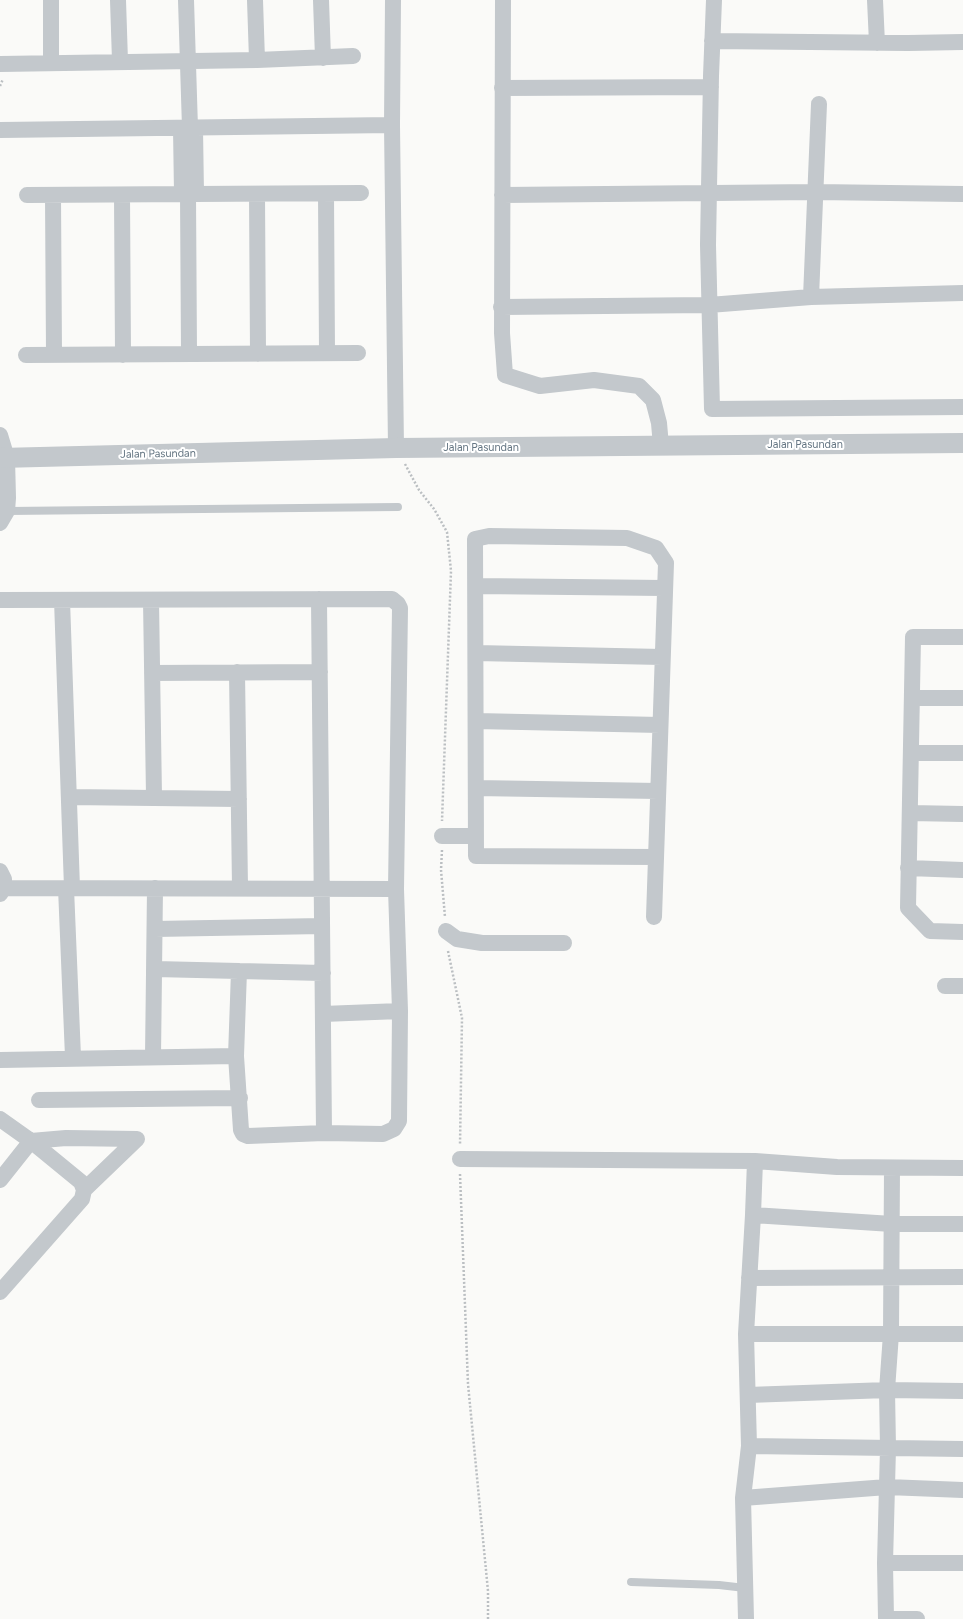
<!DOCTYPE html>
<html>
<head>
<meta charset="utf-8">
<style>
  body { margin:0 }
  canvas { display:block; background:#fafaf8 }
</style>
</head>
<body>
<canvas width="963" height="1619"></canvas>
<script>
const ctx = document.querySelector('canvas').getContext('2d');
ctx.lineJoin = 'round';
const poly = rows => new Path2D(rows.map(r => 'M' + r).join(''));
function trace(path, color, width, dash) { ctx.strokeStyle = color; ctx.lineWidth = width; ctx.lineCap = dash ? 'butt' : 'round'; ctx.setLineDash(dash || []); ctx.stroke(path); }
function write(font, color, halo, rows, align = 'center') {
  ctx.font = font + ' Figtree,sans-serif'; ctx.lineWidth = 4; ctx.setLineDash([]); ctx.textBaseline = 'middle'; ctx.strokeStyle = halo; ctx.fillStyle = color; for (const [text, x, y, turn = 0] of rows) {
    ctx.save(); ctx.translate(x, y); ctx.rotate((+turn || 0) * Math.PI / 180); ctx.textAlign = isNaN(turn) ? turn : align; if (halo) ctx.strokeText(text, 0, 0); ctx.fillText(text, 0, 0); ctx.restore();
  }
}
const path = poly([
  [0,86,3,79],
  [405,464,419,490,434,509,447,532,451,571,442,821],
  [442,850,441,870,445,917],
  [448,951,462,1018,460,1145],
  [460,1174,468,1384,488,1591,488,1619]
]);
const service = poly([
  [7,511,398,507],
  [631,1582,719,1585,745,1588]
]);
const minor = poly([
  [51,0,51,63],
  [118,0,120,61],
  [186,0,190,128],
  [255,0,257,60],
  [321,0,323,58],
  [393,0,392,125,396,448],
  [503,0,502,333,505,375,540,386,594,380,639,386,653,400,659,423,661,446],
  [714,0,711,76,708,245,712,409,963,407],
  [875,0,877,43],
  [712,41,908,43,963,42],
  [0,64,257,60,353,56],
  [502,88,711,87],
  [181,128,182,194],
  [195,128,196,194],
  [0,130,392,125],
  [188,194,189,354],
  [257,194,258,354],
  [326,194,327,353],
  [27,195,361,193],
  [53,195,54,355],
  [122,195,123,355],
  [502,195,816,192,963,194],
  [811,297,819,104],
  [501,307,709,305,811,297,963,293],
  [26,355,358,353],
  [0,435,7,458,8,498,7,511,0,523],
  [476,586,664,588],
  [319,599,324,1133],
  [0,600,392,599,398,604,400,608,396,889,400,1011,399,1121,394,1129,383,1134,324,1133,248,1136,243,1134,241,1130,236,1056,239,971],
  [62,600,72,888],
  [151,600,154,797],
  [963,637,913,637,908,908,930,931,963,932],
  [476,653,662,657],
  [237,672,240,888],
  [152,673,320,672],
  [912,698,963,698],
  [476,721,660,725],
  [911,753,963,753],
  [476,788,658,791],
  [69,797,239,799],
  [910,813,963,814],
  [442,836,476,836],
  [908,868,963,870],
  [0,871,4,879,4,888,0,894],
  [4,888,396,889],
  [66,888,73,1057],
  [654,917,666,563,656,548,627,538,489,536,475,539,476,856,656,857],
  [155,929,322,926],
  [446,931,457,939,482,943,564,943],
  [155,969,323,973],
  [945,986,963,986],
  [323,1014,400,1011],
  [153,1057,155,888],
  [0,1060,236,1056],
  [39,1100,240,1098],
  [0,1119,31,1141,81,1182,84,1190],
  [460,1159,755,1161,837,1167,963,1168],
  [0,1180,31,1141,66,1138,137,1139],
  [753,1215,892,1224,963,1224],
  [749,1278,963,1277],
  [0,1292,82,1199,84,1190,137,1139],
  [746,1334,963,1334],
  [748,1395,887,1390,963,1391],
  [749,1446,963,1449],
  [743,1498,887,1487,963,1490],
  [885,1563,963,1563],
  [746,1619,743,1498,749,1446,746,1334,753,1215,755,1161],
  [886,1619,885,1563,888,1448,887,1390,891,1334,892,1168],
  [886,1619,917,1619]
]);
const tertiary = poly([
  [0,458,396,448,963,443]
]);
const streetNames = [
  ["Jalan Pasundan",805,445],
  ["Jalan Pasundan",481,448],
  ["Jalan Pasundan",158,454,-1]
];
trace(path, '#bbbfc2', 2.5, [2, 2]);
trace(service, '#c3c8cc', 8);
trace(minor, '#c3c8cc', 16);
trace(tertiary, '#c3c8cc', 20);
write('11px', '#657683', '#fff', streetNames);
</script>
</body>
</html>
